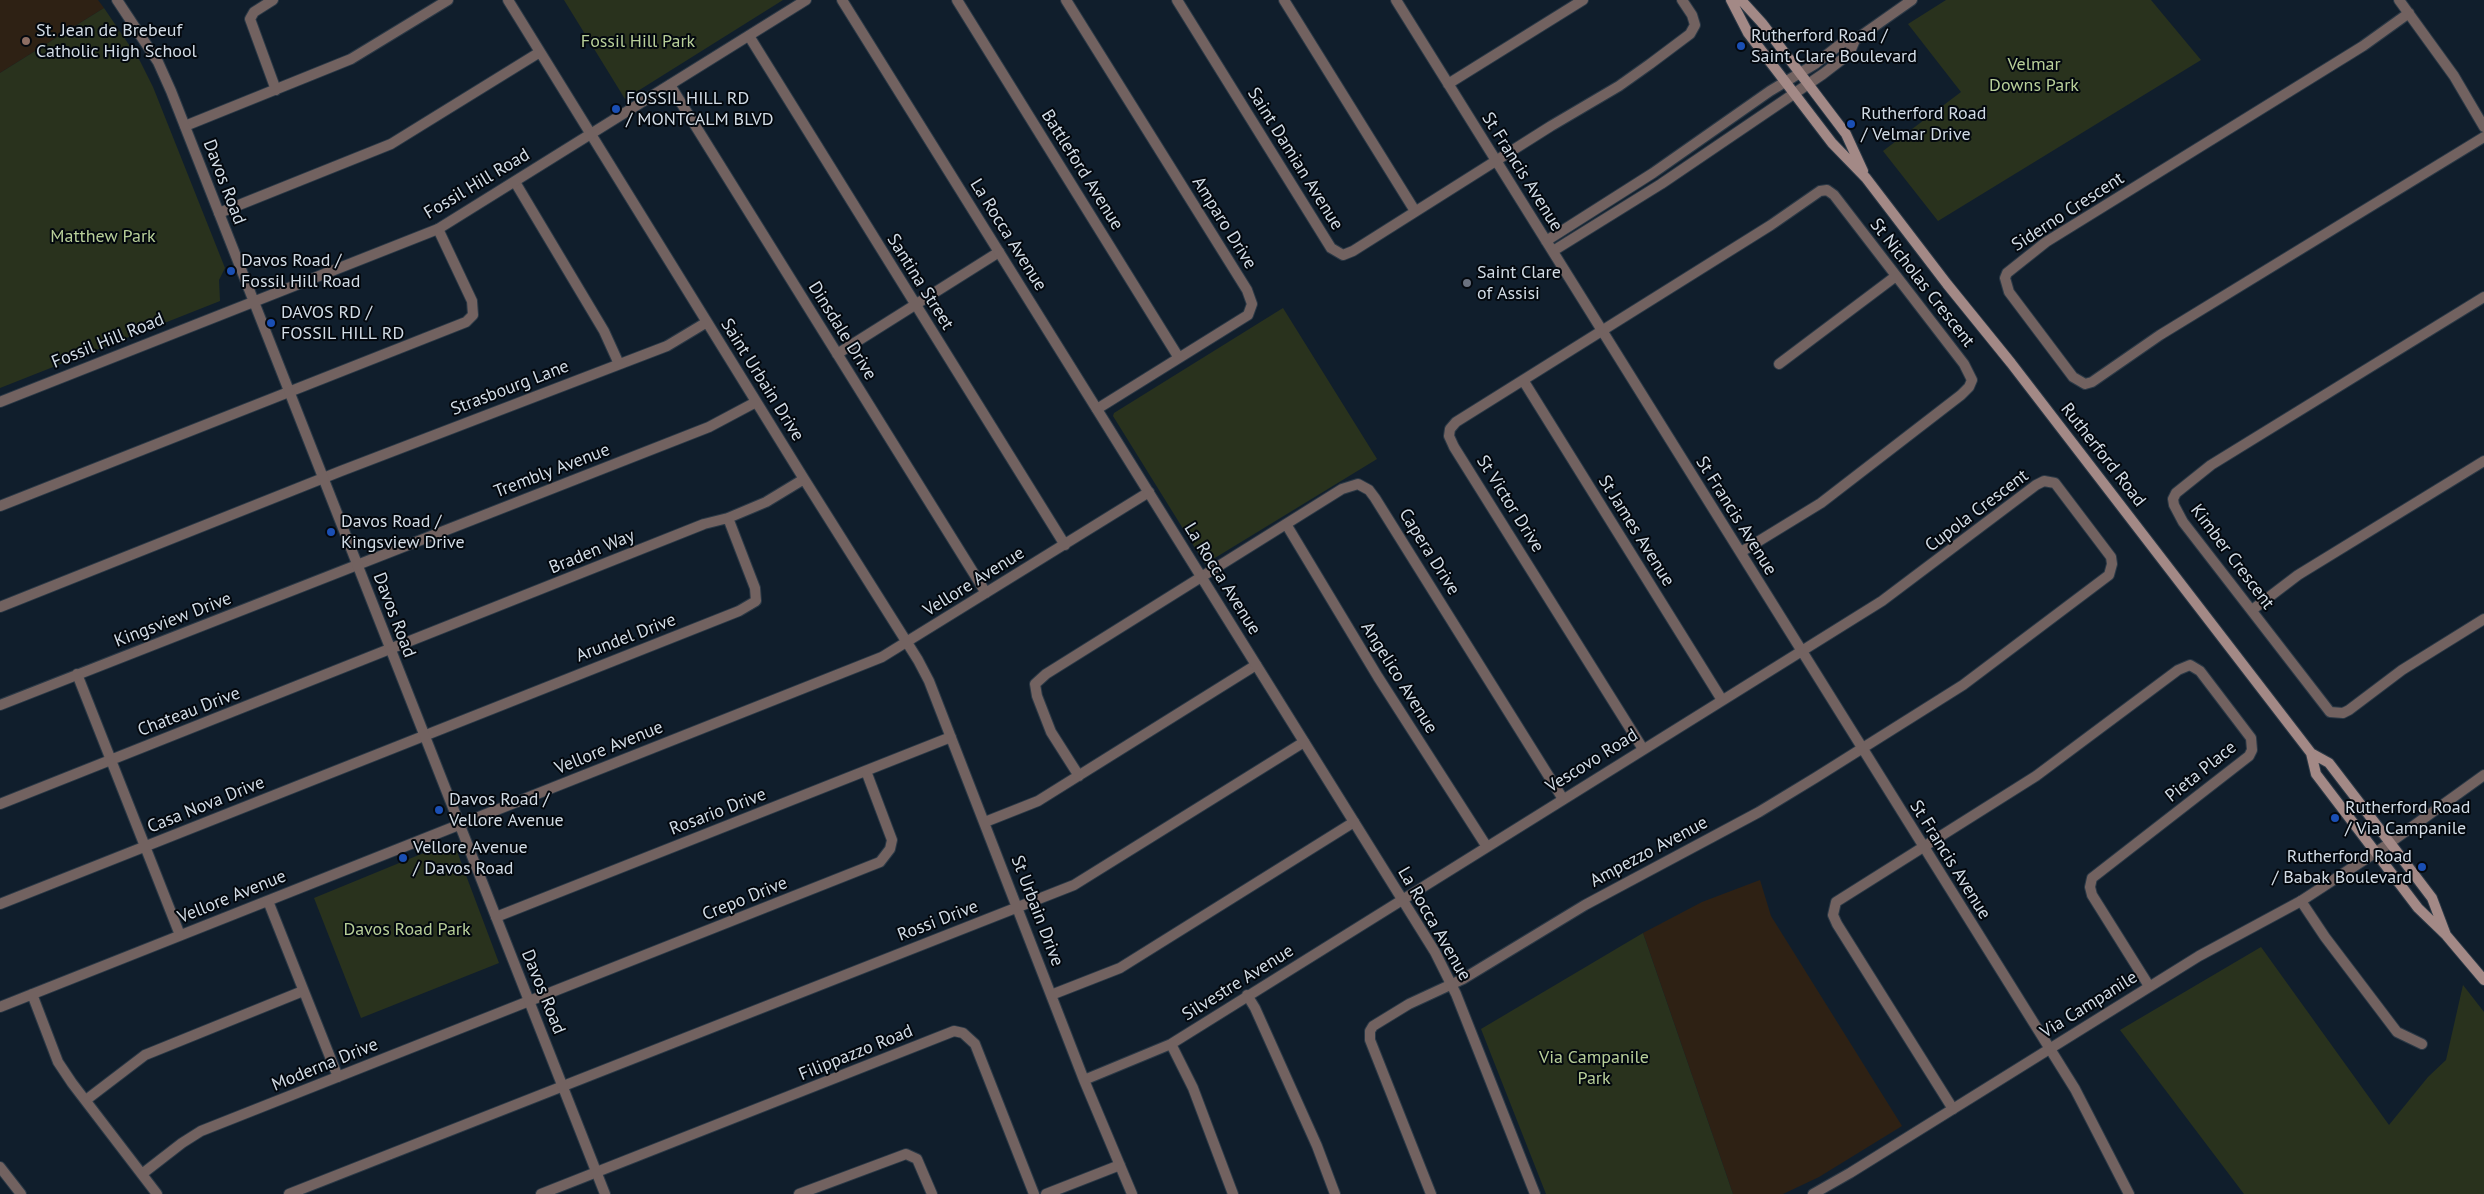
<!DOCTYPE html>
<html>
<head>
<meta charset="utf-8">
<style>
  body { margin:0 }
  canvas { display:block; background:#101e2c }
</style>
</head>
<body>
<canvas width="2484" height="1194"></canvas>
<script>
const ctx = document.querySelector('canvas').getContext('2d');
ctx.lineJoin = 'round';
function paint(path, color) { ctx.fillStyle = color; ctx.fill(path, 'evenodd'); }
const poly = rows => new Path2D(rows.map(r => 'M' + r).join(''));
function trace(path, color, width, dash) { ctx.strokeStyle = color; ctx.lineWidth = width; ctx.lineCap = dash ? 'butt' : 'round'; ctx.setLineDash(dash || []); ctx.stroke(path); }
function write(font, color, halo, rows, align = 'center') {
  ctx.font = font + ' "PT Sans",sans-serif'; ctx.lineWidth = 4; ctx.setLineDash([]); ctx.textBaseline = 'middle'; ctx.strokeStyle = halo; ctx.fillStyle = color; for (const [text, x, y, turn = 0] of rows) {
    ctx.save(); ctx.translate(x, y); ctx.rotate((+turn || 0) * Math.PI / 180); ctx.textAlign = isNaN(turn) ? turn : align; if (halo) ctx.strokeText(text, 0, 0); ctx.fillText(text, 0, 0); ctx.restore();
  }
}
const education = poly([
  [0,0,98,0,104,8,0,73],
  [1760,880,1771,916,1902,1126,1819,1177,1783,1194,1733,1194,1643,933,1702,902]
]);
const green = poly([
  [564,0,783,0,625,99],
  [1946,0,2151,0,2201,60,1938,221,1883,151,1961,92,1908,24],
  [104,8,140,61,153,87,225,268,219,280,220,301,0,388,0,73],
  [1283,308,1377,459,1205,564,1113,416,1114,413],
  [448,843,455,846,499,963,361,1018,314,898],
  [1643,933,1733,1194,1546,1194,1481,1029],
  [2261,947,2389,1125,2428,1077,2446,1060,2463,985,2484,1012,2484,1194,2244,1194,2120,1030]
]);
const minor = poly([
  [273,0,254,12,250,19,276,90],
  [508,0,804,479,918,660,929,681,1084,1080,1132,1194],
  [957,0,1179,358],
  [1066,0,1247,290,1252,304,1248,315,1097,409],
  [1177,0,1331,248,1343,255,1353,251,1551,126,1619,86,1650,64,1690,34,1695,25,1692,15,1682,0],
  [1284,0,1415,211],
  [1396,0,2075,1089,2129,1194],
  [2399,0,2454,76,2484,127],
  [2409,13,2363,46,2046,242,2007,273,2005,278,2009,292,2073,377,2085,384,2092,382,2160,335,2484,137],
  [749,36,1065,545],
  [1448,84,1583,0],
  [670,85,986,593],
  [185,126,351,59,448,0],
  [515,182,604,331,619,364],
  [219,213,391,144,540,52],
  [1546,241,1653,173,1770,91,1815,64,1842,43,1855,40,1912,0],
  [1553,251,1661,184,1823,74,1849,54,1855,40],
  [2484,297,2211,465,2176,493,2173,499,2174,505,2183,522,2330,712,2343,713,2349,710,2402,670,2484,619],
  [837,354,999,252],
  [1779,364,1896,276],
  [1523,380,1722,700],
  [0,506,466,322,473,315,472,301,438,229],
  [1286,524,1378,677,1487,847],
  [0,607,341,471,667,346,707,322],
  [2252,610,2298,575,2484,461],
  [77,674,180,935],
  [0,705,709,427,756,402],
  [1643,749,1454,447,1449,436,1450,429,1456,422,1771,225,1820,191,1827,190,1834,195,1964,364,1972,380,1969,387,1961,395,1821,503,1741,552],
  [1079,776,1051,732,1037,696,1035,684,1046,674,1342,489,1358,484,1369,490,1375,498,1563,799],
  [0,804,704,524,728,518,766,502,804,479],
  [985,822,1038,801,1256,665],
  [2384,847,2484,775],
  [268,901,338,1077],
  [2301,901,2325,937,2397,1032,2422,1044],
  [0,904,739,611,756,601,755,588,728,518],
  [496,917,951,737],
  [32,994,58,1062,72,1083,157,1194],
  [1051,995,1120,968,1354,822],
  [1247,995,1255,1008,1317,1146,1335,1194],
  [0,1007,882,657,1149,492],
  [1171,1044,1193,1088,1233,1194],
  [1084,1080,1171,1044,1882,601,2036,485,2044,481,2055,483,2111,557,2112,564,2109,575,1963,685,1815,778,1759,812,1585,905,1463,979,1409,1004,1373,1026,1370,1031,1370,1040,1431,1194],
  [86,1100,145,1055,303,991],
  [1953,1109,1837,924,1833,915,1836,902,2036,776,2178,670,2190,665,2200,671,2251,738,2252,750,2249,756,2092,878,2090,887,2092,895,2149,986],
  [0,1167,21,1194],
  [142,1174,182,1143,201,1131,880,862,890,849,892,840,866,771],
  [289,1194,1074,885,1304,742],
  [541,1194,954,1031,963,1033,975,1044,1034,1194],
  [799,1194,906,1154,917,1159,932,1194],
  [1046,1194,1120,1165]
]);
const tertiary = poly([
  [117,0,158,62,171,91,605,1194],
  [842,0,1435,952,1456,994,1535,1194],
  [0,402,438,229,806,0],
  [1813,1194,1850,1173,2199,956,2301,901,2384,847]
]);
const secondary = poly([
  [1731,0,1748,33,1832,143,1866,178,1947,284,2011,363,2311,753,2329,763,2375,823,2432,898,2446,935],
  [1741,0,1762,23,1846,134,1863,171],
  [2311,753,2316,774,2418,908,2446,935,2484,980]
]);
const markers = [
  [26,41,5,"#8d6e63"],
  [1741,46,5,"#1a4fb4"],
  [616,109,5,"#1a4fb4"],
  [1851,124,5,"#1a4fb4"],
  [231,271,5,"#1a4fb4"],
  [1467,283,5,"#6b7280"],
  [271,323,5,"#1a4fb4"],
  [331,532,5,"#1a4fb4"],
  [439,810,5,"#1a4fb4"],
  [2335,818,5,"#1a4fb4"],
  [403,858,5,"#1a4fb4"],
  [2422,867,5,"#1a4fb4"]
];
const poiNames = [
  ["St. Jean de Brebeuf",36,31],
  ["Catholic High School",36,52],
  ["Rutherford Road /",1751,36],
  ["Saint Clare Boulevard",1751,57],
  ["FOSSIL HILL RD",626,99],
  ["/ MONTCALM BLVD",626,120],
  ["Rutherford Road",1861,114],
  ["/ Velmar Drive",1861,135],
  ["Davos Road /",241,261],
  ["Fossil Hill Road",241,282],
  ["Saint Clare",1477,273],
  ["of Assisi",1477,294],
  ["DAVOS RD /",281,313],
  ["FOSSIL HILL RD",281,334],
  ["Davos Road /",341,522],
  ["Kingsview Drive",341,543],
  ["Davos Road /",449,800],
  ["Vellore Avenue",449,821],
  ["Rutherford Road",2345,808],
  ["/ Via Campanile",2345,829],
  ["Vellore Avenue",413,848],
  ["/ Davos Road",413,869],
  ["Rutherford Road",2412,857,"right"],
  ["/ Babak Boulevard",2412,878,"right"]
];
const parkNames = [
  ["Fossil Hill Park",638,42],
  ["Velmar",2034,65],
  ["Downs Park",2034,86],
  ["Matthew Park",103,237],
  ["Davos Road Park",407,930],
  ["Via Campanile",1594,1058],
  ["Park",1594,1079]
];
const streetNames = [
  ["Saint Damian Avenue",1295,159,58],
  ["Battleford Avenue",1082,170,58],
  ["St Francis Avenue",1522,172,58],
  ["Davos Road",224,182,69],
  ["Fossil Hill Road",477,184,-31],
  ["Siderno Crescent",2068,212,-33],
  ["Amparo Drive",1224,223,58],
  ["La Rocca Avenue",1008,235,58],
  ["Santina Street",920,282,58],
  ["St Nicholas Crescent",1922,283,52],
  ["Dinsdale Drive",842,331,58],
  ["Fossil Hill Road",108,341,-22],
  ["Saint Urbain Drive",762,380,58],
  ["Strasbourg Lane",510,388,-21],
  ["Rutherford Road",2103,455,52],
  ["Trembly Avenue",552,471,-21],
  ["St Victor Drive",1510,504,58],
  ["Cupola Crescent",1977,511,-37],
  ["St Francis Avenue",1736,516,58],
  ["St James Avenue",1636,531,58],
  ["Braden Way",592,552,-22],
  ["Capera Drive",1429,552,58],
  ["Kimber Crescent",2232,557,53],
  ["La Rocca Avenue",1222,579,58],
  ["Vellore Avenue",974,582,-32],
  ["Davos Road",394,615,69],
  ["Kingsview Drive",173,620,-21],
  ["Arundel Drive",626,638,-21],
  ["Angelico Avenue",1399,678,58],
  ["Chateau Drive",189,712,-21],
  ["Vellore Avenue",609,748,-22],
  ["Vescovo Road",1592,761,-32],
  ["Pieta Place",2201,772,-39],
  ["Casa Nova Drive",206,805,-22],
  ["Rosario Drive",718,812,-21],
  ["Ampezzo Avenue",1649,852,-28],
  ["St Francis Avenue",1950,860,58],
  ["Vellore Avenue",232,897,-22],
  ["Crepo Drive",745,899,-22],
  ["St Urbain Drive",1037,911,69],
  ["Rossi Drive",938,921,-21],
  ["La Rocca Avenue",1434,924,60],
  ["Silvestre Avenue",1238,983,-32],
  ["Davos Road",543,992,68],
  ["Via Campanile",2089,1005,-32],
  ["Filippazzo Road",856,1053,-22],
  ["Moderna Drive",325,1065,-22]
];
paint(education, '#2e2114');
paint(green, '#29321d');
trace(minor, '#2b3946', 12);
trace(tertiary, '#2b3946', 12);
trace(secondary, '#2b3946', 12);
trace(minor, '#726260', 10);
trace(tertiary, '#726260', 10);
trace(secondary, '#a38986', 10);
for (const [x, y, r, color] of markers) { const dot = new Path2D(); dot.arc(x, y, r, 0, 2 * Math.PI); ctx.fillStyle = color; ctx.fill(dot); trace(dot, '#03080e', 2); }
write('18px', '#d2dce6', '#03080e', poiNames, 'left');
write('18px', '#b8cf99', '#03080e', parkNames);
write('18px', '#d2dce6', '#03080e', streetNames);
</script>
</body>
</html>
